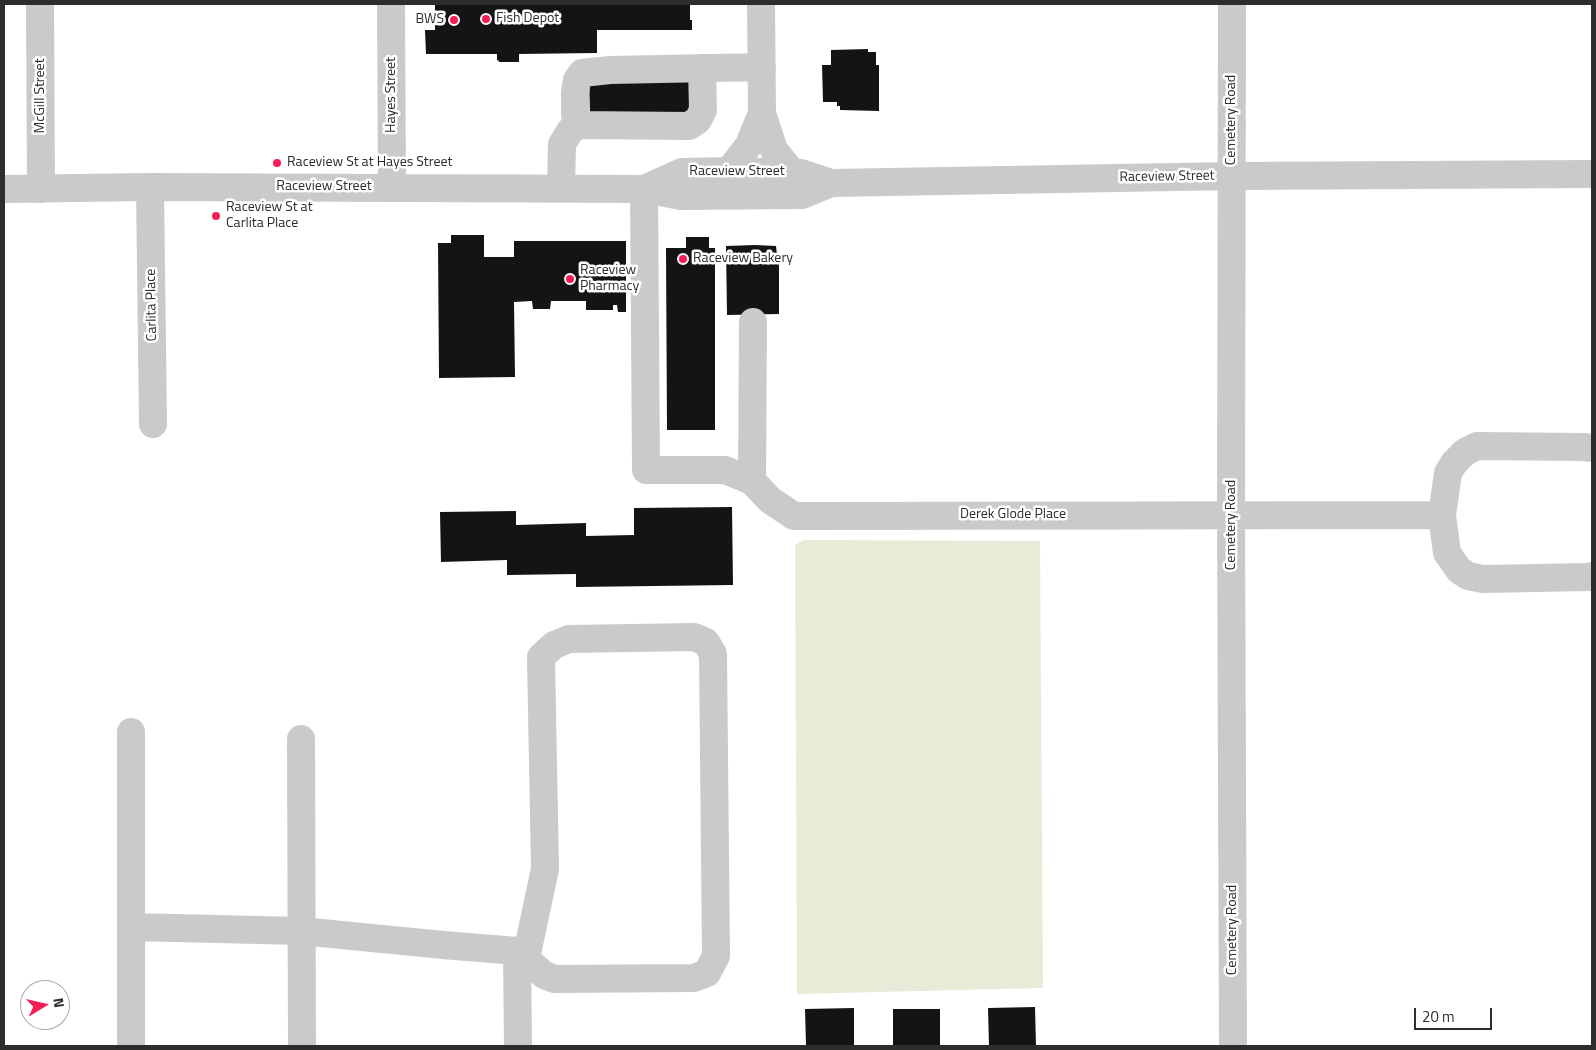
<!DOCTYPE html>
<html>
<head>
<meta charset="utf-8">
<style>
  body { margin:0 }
  #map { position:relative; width:1596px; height:1050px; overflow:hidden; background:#fff; font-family:"Titillium Web",sans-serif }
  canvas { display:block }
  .frame { position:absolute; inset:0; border:5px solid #2d2d2d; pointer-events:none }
  .north { position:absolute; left:20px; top:980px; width:50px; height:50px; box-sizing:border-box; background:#fff; border:1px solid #ababab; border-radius:50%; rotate:81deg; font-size:14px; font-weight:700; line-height:20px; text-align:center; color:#2d2d2d }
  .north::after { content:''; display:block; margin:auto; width:18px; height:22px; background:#f61d56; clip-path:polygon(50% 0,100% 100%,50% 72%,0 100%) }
  .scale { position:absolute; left:1414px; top:1008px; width:78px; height:22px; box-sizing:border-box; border:2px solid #2d2d2d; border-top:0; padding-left:6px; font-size:15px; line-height:18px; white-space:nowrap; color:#2d2d2d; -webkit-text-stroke:4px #fff; paint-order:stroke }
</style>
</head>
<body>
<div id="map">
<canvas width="1596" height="1050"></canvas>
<div class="frame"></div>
<div class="north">N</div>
<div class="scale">20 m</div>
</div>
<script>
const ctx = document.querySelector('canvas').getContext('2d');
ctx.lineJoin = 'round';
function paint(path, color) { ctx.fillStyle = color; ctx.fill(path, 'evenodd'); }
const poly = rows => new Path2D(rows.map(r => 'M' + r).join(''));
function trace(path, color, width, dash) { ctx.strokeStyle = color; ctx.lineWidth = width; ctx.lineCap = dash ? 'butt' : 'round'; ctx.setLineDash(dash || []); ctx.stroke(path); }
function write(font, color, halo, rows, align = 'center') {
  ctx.font = font + ' "Titillium Web",sans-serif'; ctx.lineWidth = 5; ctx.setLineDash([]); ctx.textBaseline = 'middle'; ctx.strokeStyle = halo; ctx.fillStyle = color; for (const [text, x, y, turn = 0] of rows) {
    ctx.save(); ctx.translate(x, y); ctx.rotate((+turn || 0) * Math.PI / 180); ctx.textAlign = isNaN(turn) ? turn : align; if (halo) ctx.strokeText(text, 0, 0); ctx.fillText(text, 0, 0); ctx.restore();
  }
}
const green = poly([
  [804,540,1040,541,1043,988,797,994,795,545]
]);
const building = poly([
  [435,4,690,4,690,20,692,20,692,30,597,30,597,53,519,54,519,62,499,62,499,61,497,60,497,54,426,54,425,30,435,30],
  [868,49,868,52,876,52,876,65,879,65,879,111,840,110,840,106,837,106,837,102,823,102,822,65,831,65,831,50],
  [690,72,691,114,590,116,589,74],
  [451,235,484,235,484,257,514,257,514,241,626,241,626,312,618,312,617,305,613,305,613,310,586,310,586,301,551,301,550,309,533,309,532,301,514,302,515,377,439,378,438,243,451,243],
  [686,237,709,237,709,248,715,248,715,430,667,430,666,248,686,248],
  [755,245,776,246,777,255,779,255,779,314,727,315,726,246],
  [732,507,733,585,576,587,576,574,507,575,507,560,441,562,440,512,516,511,516,525,586,523,586,536,634,535,634,508],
  [1035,1007,1036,1046,989,1046,988,1008],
  [854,1008,854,1046,806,1046,805,1009],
  [893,1009,940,1009,940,1046,893,1046]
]);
const minor = poly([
  [40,4,41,189],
  [391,4,392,187],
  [761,4,762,113,774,150,792,172],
  [1232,4,1231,514,1233,1046],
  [578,125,575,115,575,93,577,80,582,73,610,70,762,67],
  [729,171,749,145,762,113],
  [150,187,153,424],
  [561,188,562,144,570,131,578,125,689,126,698,120,703,110,702,68],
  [4,189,150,187,644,189,681,196,802,195,831,183],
  [644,189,646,470,725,470,752,481,770,500,794,516,1442,515],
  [644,189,682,172,729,171,801,173,831,183,1232,176,1592,174],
  [1592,448,1583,447,1477,446,1465,452,1454,463,1448,473,1442,515,1447,553,1459,570,1468,576,1483,579,1589,577,1592,576],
  [752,481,753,322],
  [131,732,131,1046],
  [301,739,302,1046],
  [132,927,301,931,443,945,517,951,544,975,555,979,694,978,707,973,716,956,713,654,706,642,694,637,569,639,554,645,541,657,545,869,526,958],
  [517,951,518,1046]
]);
const markers = [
  [486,19,5,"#f61d56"],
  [454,20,5,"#f61d56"],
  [277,163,5,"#f61d56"],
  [216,216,5,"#f61d56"],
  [683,259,5,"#f61d56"],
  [570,279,5,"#f61d56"]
];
const poiNames = [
  ["Fish Depot",496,19],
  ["BWS",444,20,"right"],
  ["Raceview St at Hayes Street",287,163],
  ["Raceview St at",226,208],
  ["Carlita Place",226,224],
  ["Raceview Bakery",693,259],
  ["Raceview",580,271],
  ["Pharmacy",580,287]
];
const streetNames = [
  ["Hayes Street",392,95,-90],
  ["McGill Street",41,96,-90],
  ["Cemetery Road",1232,120,-90],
  ["Raceview Street",737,172],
  ["Raceview Street",1167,177,-1],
  ["Raceview Street",324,187],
  ["Carlita Place",152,305,-91],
  ["Derek Glode Place",1013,515],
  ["Cemetery Road",1232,525,-90],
  ["Cemetery Road",1233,930,-90]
];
paint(green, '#e7ecd9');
paint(building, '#141414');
trace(minor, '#cacaca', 28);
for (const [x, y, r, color] of markers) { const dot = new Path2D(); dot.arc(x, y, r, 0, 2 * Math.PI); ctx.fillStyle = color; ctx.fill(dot); trace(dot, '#fff', 2); }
write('14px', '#2d2d2d', '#fff', poiNames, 'left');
write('14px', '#2d2d2d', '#fff', streetNames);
</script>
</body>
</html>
